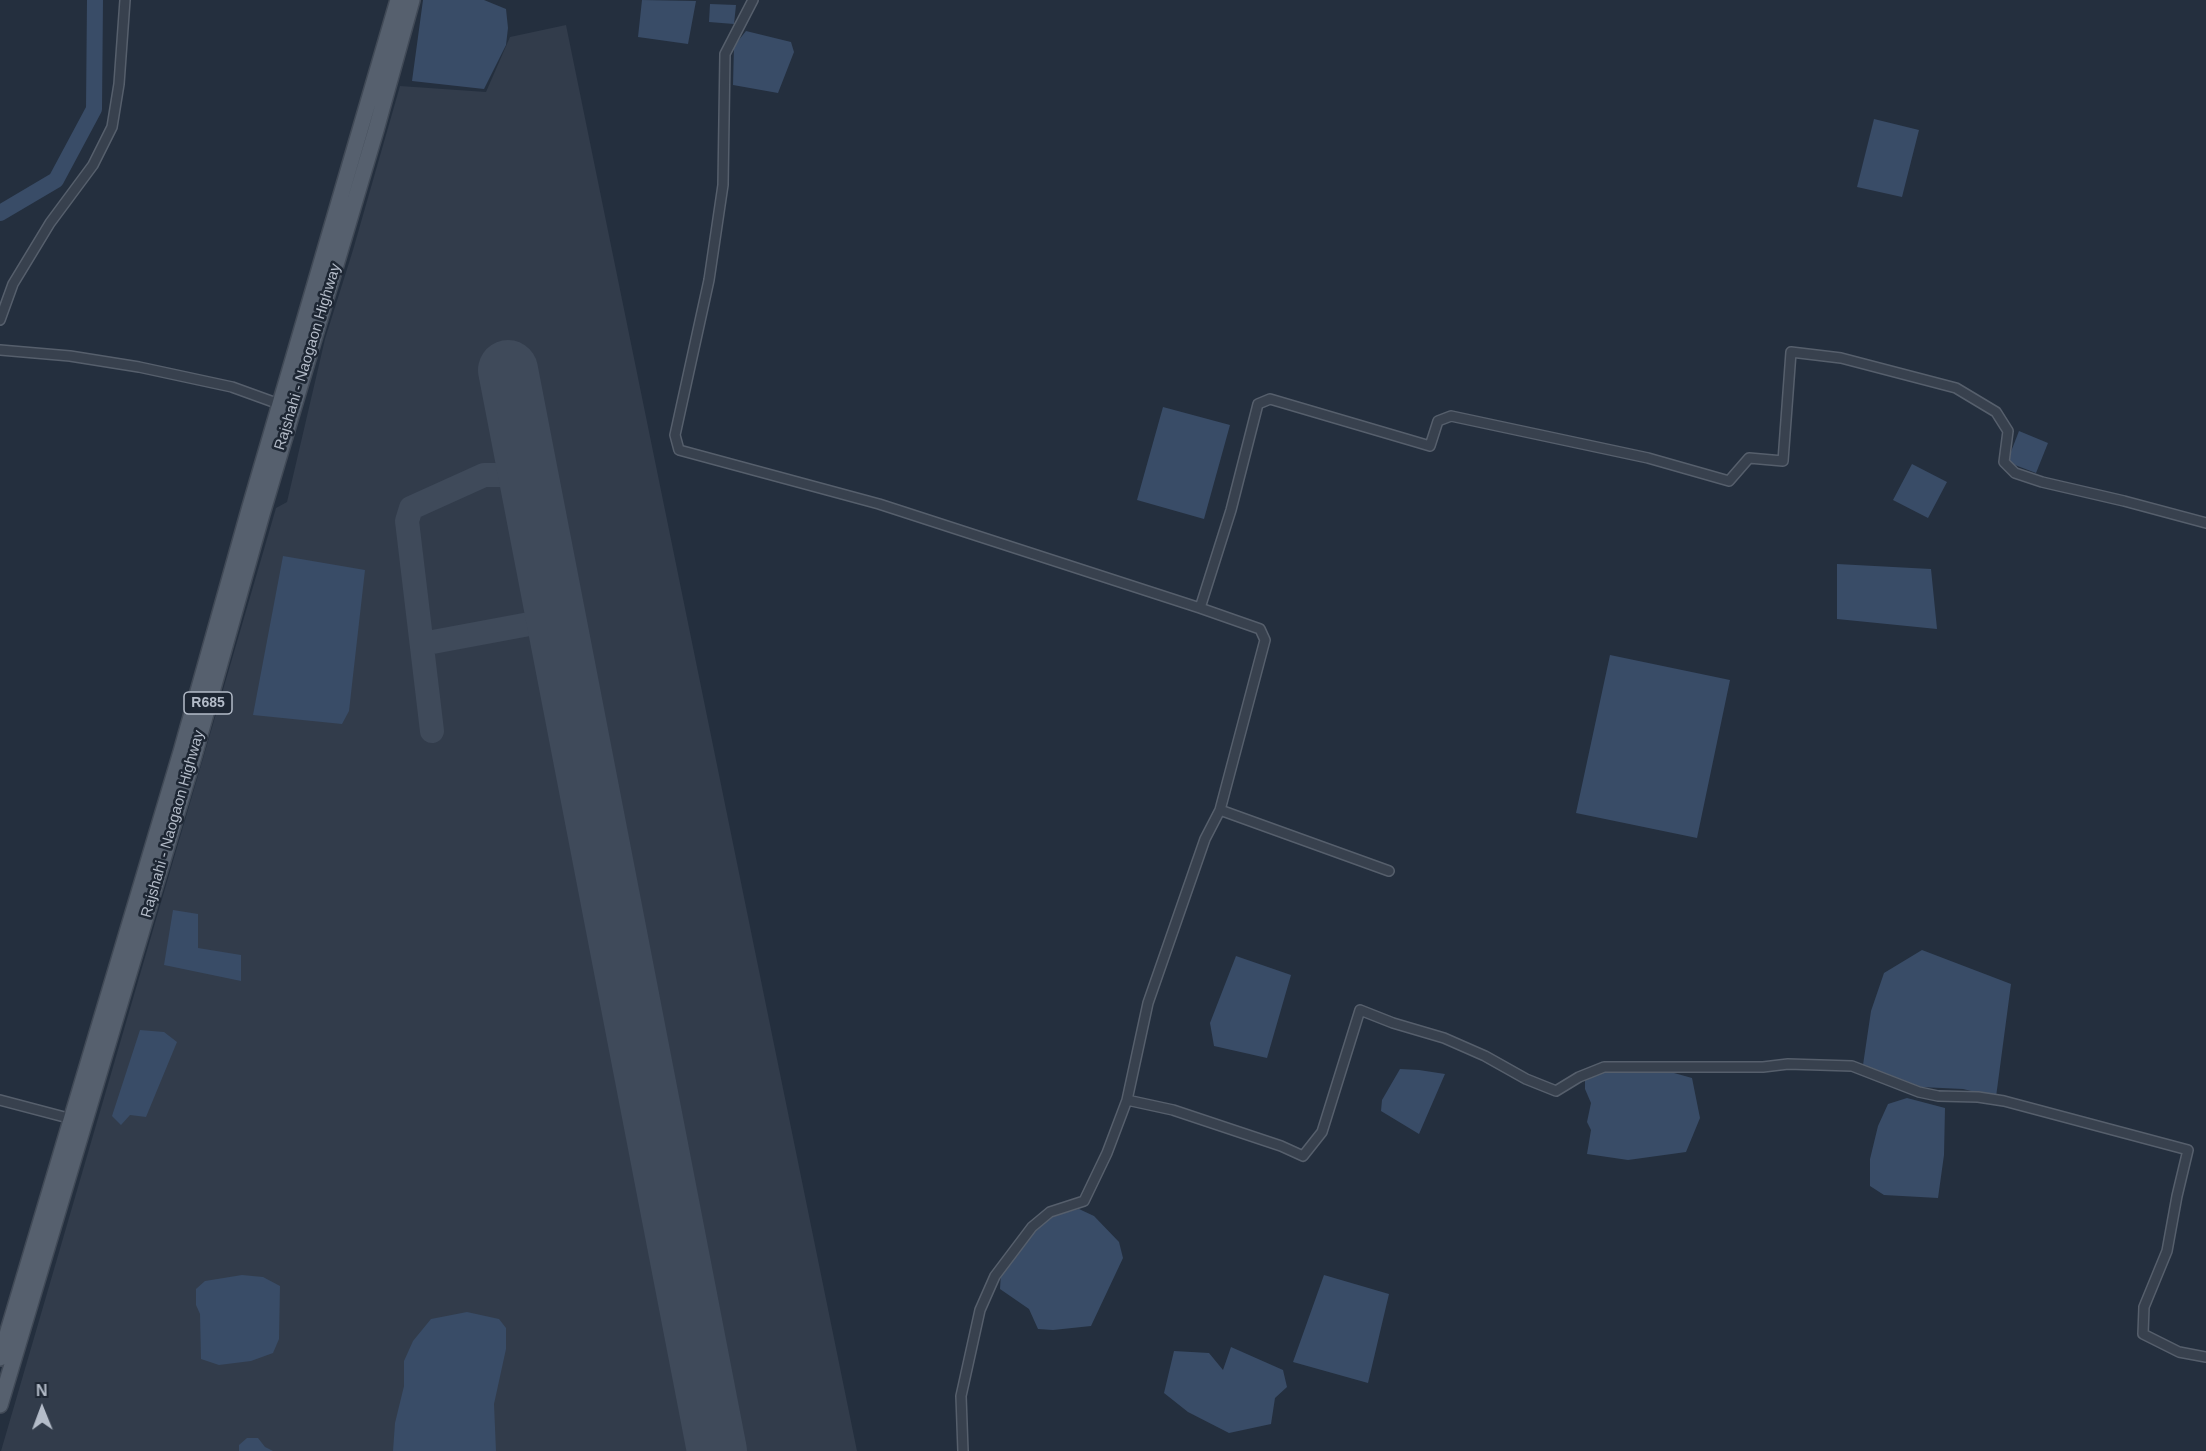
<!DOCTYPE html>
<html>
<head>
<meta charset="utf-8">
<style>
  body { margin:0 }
  #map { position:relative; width:2206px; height:1451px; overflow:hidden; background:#242f3e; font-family:Helvetica,sans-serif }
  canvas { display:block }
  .north { position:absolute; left:12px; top:1379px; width:60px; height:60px; -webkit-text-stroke:4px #1d2633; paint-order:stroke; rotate:359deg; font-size:16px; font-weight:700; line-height:24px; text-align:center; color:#b4bcc9 }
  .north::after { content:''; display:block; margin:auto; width:21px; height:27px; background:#b4bcc9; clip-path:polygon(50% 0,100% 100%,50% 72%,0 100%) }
</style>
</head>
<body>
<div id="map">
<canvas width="2206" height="1451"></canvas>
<div class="north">N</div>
</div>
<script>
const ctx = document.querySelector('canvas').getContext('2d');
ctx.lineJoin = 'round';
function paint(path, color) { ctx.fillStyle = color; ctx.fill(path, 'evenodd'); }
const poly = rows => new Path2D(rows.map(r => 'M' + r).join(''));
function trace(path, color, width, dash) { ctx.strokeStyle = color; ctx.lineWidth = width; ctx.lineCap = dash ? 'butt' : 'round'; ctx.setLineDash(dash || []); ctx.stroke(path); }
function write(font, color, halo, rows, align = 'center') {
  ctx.font = font + ' Helvetica,sans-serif'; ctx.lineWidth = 5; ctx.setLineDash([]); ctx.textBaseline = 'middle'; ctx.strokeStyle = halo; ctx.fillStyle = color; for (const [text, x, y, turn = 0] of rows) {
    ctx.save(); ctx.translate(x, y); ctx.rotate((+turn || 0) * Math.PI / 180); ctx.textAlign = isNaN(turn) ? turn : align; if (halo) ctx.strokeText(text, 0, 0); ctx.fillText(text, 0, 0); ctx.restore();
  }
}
const airport = poly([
  [566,25,857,1451,1,1451,276,508,287,502,325,339,353,250,400,86,486,92,510,37]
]);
const water = poly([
  [423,0,484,0,506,9,508,28,506,45,484,89,412,81],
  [642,0,696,1,688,44,638,37],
  [710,4,736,5,734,24,709,22],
  [746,31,791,42,794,52,778,93,733,85,734,46],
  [1874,119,1919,130,1902,197,1857,187],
  [1163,407,1230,425,1204,519,1137,500],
  [2019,431,2048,443,2036,473,2007,462],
  [1912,464,1947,482,1928,518,1893,500],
  [283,556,365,570,349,711,342,724,253,715],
  [1837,564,1931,569,1937,629,1837,619],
  [1610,655,1730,680,1697,838,1576,813],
  [173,910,198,914,198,948,241,955,241,981,164,965],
  [1922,950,2011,984,1996,1097,1963,1089,1921,1087,1863,1065,1871,1011,1884,973],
  [1236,956,1291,975,1267,1058,1214,1046,1210,1023],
  [140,1030,164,1032,177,1042,146,1117,130,1115,121,1125,112,1116],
  [1400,1069,1419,1070,1445,1074,1419,1134,1381,1111,1382,1100],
  [1600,1072,1674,1073,1692,1078,1700,1118,1686,1152,1628,1160,1587,1154,1591,1130,1587,1122,1591,1103,1585,1089,1585,1080],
  [1907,1098,1945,1108,1944,1155,1938,1198,1884,1195,1870,1186,1870,1159,1878,1126,1888,1104],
  [1079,1209,1094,1216,1119,1242,1123,1258,1091,1326,1053,1330,1038,1329,1029,1309,1000,1289,1001,1272,1037,1229,1052,1216],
  [242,1275,263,1277,280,1286,279,1339,273,1353,251,1361,219,1365,201,1359,200,1314,196,1305,196,1289,205,1281],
  [1324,1275,1389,1294,1368,1383,1293,1362],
  [467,1312,499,1319,506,1328,506,1349,494,1404,496,1451,393,1451,395,1423,404,1386,404,1361,413,1341,431,1319],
  [1231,1347,1283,1370,1287,1387,1275,1398,1271,1424,1229,1433,1188,1412,1164,1393,1174,1351,1209,1353,1223,1370],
  [247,1438,258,1438,265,1447,273,1451,239,1451,239,1445]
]);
const river = poly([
  [0,213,56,180,94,109,95,0]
]);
const taxiway = poly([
  [422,644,556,619],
  [432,731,407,521,411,508,484,475,514,475,531,484]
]);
const runway = poly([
  [508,370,717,1451]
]);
const street = poly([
  [753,0,725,54,723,185,709,280,675,435,679,450,879,504,1200,608,1260,629,1265,640,1220,810,1205,839,1148,1003,1127,1100,1107,1153,1084,1201,1050,1212,1032,1227,995,1276,980,1310,961,1396,963,1451],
  [0,320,13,284,50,223,93,165,112,127,119,84,125,0],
  [0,350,70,356,139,367,232,387,279,404],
  [1200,608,1231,510,1258,404,1270,399,1430,446,1438,421,1451,416,1648,458,1729,481,1749,458,1783,461,1791,352,1841,358,1956,388,1996,412,2008,431,2004,462,2015,473,2042,482,2124,501,2206,523],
  [1220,810,1389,871],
  [0,1100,72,1119],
  [1127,1100,1173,1110,1281,1146,1303,1156,1322,1132,1360,1010,1393,1023,1444,1038,1485,1056,1526,1079,1556,1091,1579,1077,1604,1067,1763,1067,1788,1064,1852,1066,1919,1092,1938,1096,1978,1097,2004,1101,2188,1150,2177,1196,2167,1251,2144,1307,2143,1334,2179,1352,2206,1357]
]);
const primary = poly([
  [0,1358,181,752,249,510,398,0],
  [0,1405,194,756,262,514,376,130,412,0]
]);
const shields = [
  [208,703,48]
];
const shieldNames = [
  ["R685",208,703]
];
const streetNames = [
  ["Rajshahi - Naogaon Highway",308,357,-73],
  ["Rajshahi - Naogaon Highway",173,824,-74]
];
paint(airport, '#323c4b');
paint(water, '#394c67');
trace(river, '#394c67', 16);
trace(taxiway, '#3f4a5a', 24);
trace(runway, '#3f4a5a', 60);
trace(street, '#565f6c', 12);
trace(primary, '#414a57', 18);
trace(street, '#38414e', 9);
trace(primary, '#56606e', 15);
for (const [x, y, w] of shields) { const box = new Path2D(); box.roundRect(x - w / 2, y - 11, w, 22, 4.5); ctx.fillStyle = '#1d2633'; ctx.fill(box); trace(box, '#b4bcc9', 1.5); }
write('bold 14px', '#b4bcc9', null, shieldNames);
write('15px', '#b4bcc9', '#1d2633', streetNames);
</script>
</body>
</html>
